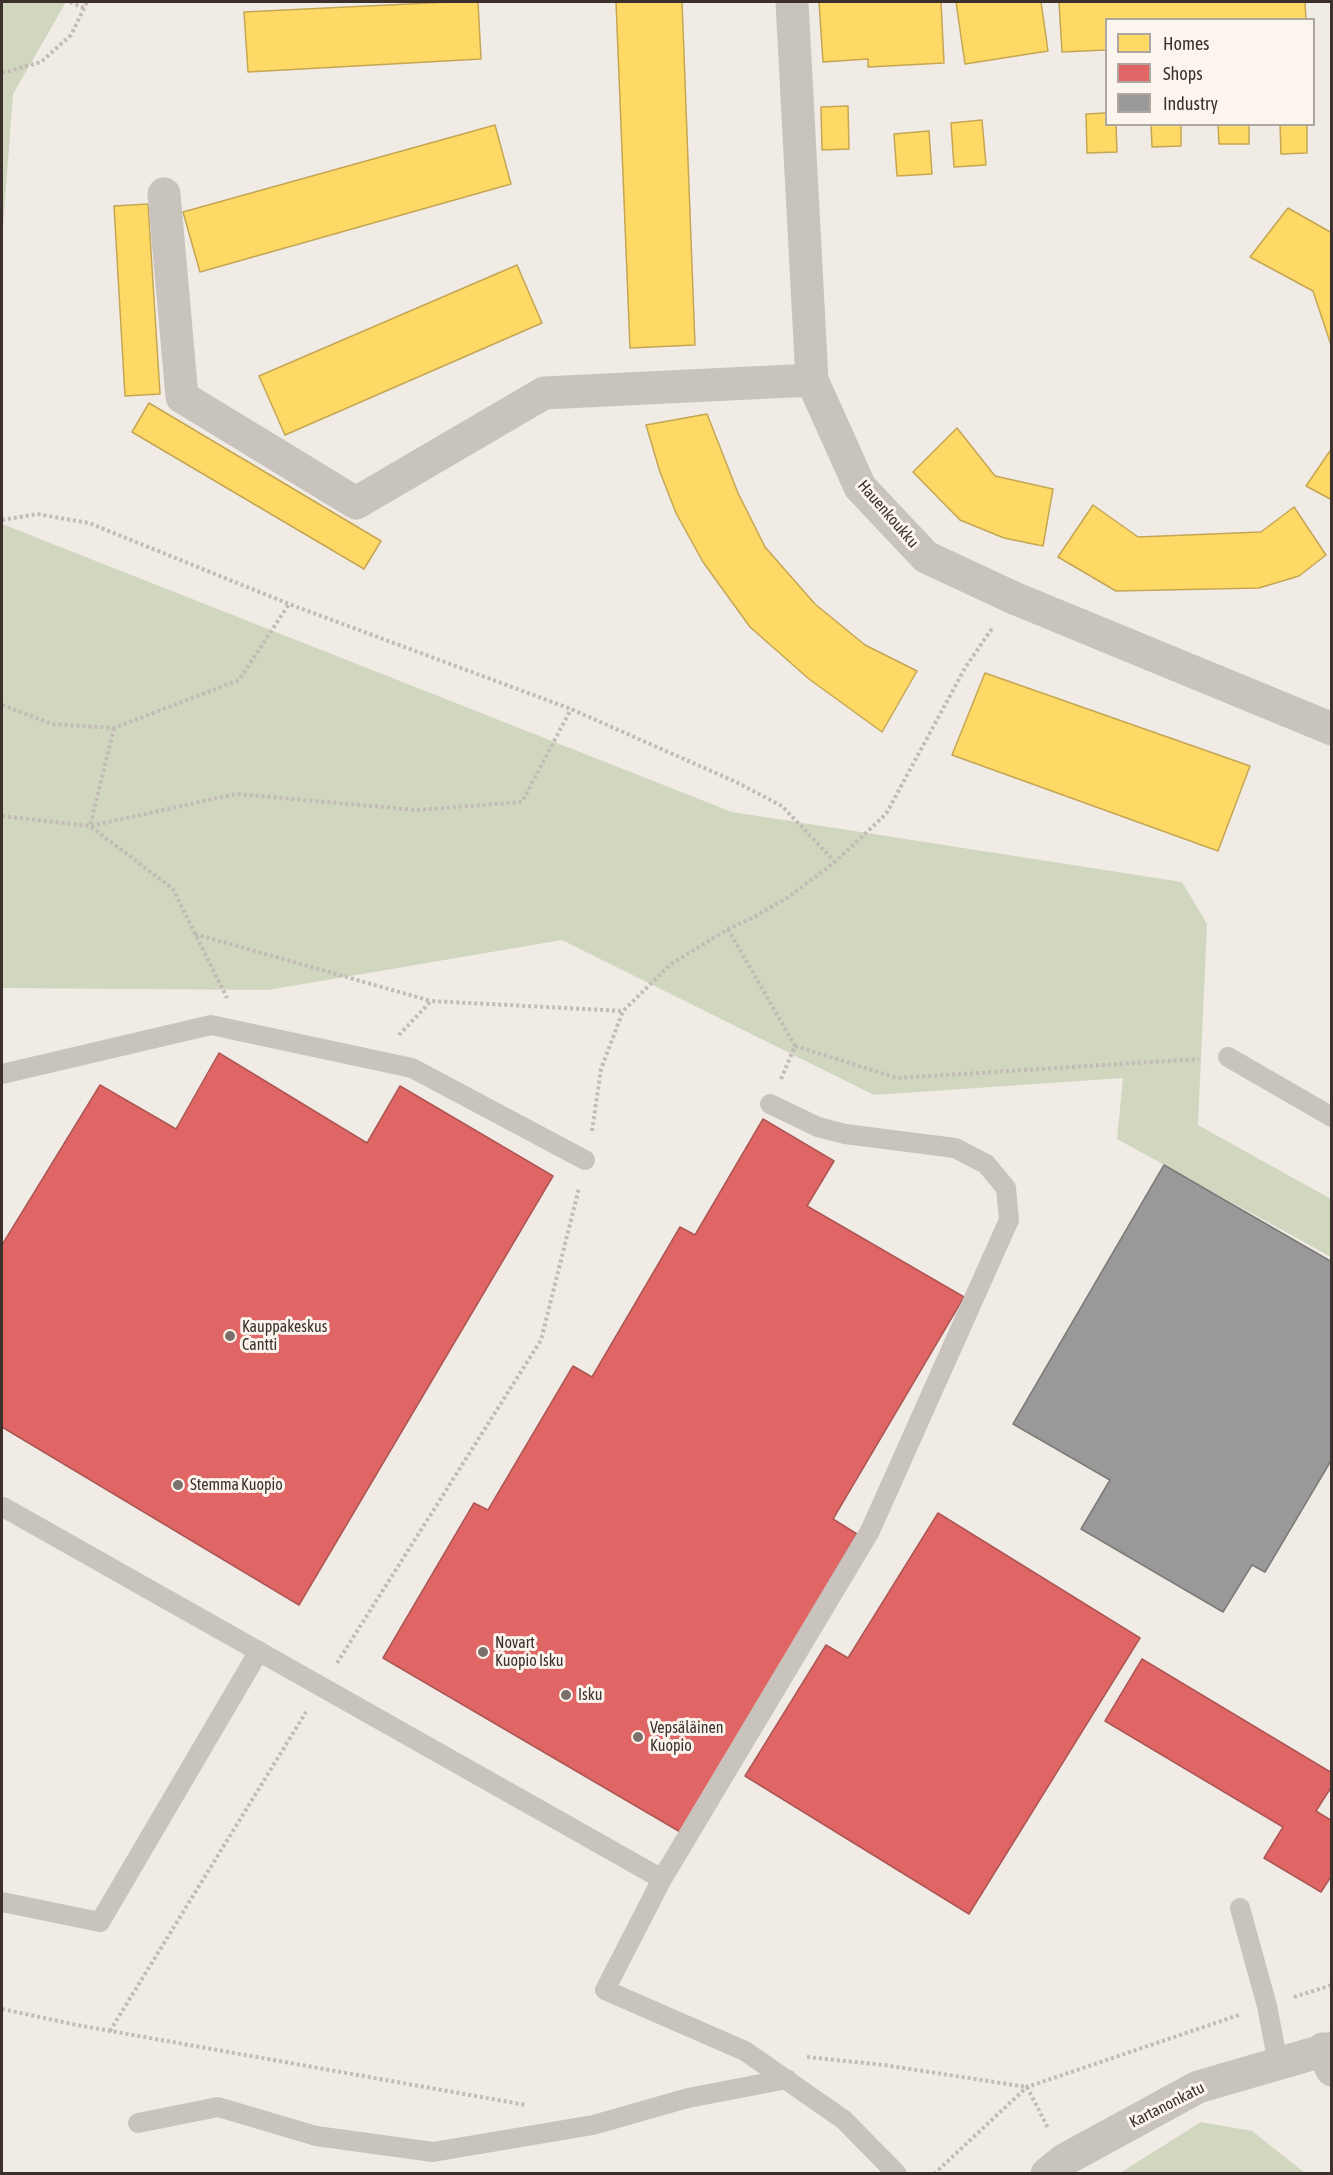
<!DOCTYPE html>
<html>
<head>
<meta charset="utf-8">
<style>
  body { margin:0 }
  #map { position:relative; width:1333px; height:2175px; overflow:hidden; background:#f0ebe5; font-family:"Asap Condensed",sans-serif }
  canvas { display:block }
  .frame { position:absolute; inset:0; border:3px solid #3b302b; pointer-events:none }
  .legend { position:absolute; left:1105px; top:18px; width:210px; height:108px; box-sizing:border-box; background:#fbf5ee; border:2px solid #aea6a0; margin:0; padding:8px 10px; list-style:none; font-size:18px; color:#3b302b }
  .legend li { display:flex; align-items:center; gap:12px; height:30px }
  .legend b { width:30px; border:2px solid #aea6a0 }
</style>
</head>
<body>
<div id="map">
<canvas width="1333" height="2175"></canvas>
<div class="frame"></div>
<ul class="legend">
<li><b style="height:16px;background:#ffd966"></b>Homes</li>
<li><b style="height:16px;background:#e06666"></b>Shops</li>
<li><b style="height:16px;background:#999"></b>Industry</li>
</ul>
</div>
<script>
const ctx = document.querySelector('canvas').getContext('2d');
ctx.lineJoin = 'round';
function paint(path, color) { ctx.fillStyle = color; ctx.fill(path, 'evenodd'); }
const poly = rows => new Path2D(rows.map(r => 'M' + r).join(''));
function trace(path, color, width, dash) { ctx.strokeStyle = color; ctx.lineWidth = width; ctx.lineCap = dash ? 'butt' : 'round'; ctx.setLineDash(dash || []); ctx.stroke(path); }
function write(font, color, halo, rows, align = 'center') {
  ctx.font = font + ' "Asap Condensed",sans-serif'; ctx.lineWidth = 6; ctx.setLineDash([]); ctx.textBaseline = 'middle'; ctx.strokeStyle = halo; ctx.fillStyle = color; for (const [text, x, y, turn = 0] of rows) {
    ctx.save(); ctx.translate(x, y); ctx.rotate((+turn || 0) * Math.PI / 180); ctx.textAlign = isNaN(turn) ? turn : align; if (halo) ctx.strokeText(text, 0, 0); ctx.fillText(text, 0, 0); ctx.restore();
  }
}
const green = poly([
  [2,2,66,2,13,94,2,240],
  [2,524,732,812,1182,882,1207,924,1198,1125,1331,1199,1331,1257,1117,1139,1123,1078,874,1095,562,940,268,990,2,988],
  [1201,2122,1252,2131,1305,2173,1120,2173]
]);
const homes = poly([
  [450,2,478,2,481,59,248,72,244,12,450,2],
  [616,2,682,2,695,345,630,348,616,2],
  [819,2,941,2,944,63,868,67,868,59,823,62,819,2],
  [956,2,1041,2,1048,51,965,64,956,2],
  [1059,2,1305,2,1306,20,1106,20,1106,50,1062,52,1059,2],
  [848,106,849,149,822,150,821,107,848,106],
  [1106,113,1106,124,1116,124,1117,152,1087,153,1086,114,1106,113],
  [982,120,986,165,954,167,951,123,982,120],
  [1151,124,1181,124,1181,146,1152,147,1151,124],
  [1218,124,1249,124,1249,144,1219,144,1218,124],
  [1280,124,1307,124,1307,153,1281,154,1280,124],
  [495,125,511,184,200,272,183,212,495,125],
  [929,131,932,174,897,176,894,134,929,131],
  [148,204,160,394,125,396,114,206,148,204],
  [1288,208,1332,233,1332,348,1313,291,1250,257,1288,208],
  [517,265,542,323,285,435,259,376,517,265],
  [149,403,381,541,364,569,132,432,149,403],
  [707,414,738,493,765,547,815,604,865,645,917,671,882,732,809,679,750,627,703,562,676,513,660,472,646,425,707,414],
  [957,428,995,476,1053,489,1043,546,1004,538,960,520,913,472,957,428],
  [1332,448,1332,500,1306,486,1332,448],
  [1093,505,1138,537,1261,532,1294,507,1326,555,1299,576,1259,588,1116,591,1058,557,1093,505],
  [985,673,1250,766,1218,851,952,755,985,673]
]);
const shops = poly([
  [219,1053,367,1143,400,1086,553,1176,299,1605,2,1427,2,1428,2,1245,100,1085,176,1129,219,1053],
  [763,1119,834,1161,807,1206,964,1297,833,1519,857,1534,682,1833,383,1658,474,1503,488,1510,573,1366,592,1377,680,1227,695,1235,763,1119],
  [938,1513,1140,1638,969,1914,745,1776,826,1645,848,1658,938,1513],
  [1142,1659,1332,1773,1332,1786,1316,1811,1332,1821,1332,1875,1321,1892,1264,1858,1283,1827,1105,1721,1142,1659]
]);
const industry = poly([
  [1164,1165,1332,1262,1332,1459,1265,1572,1252,1565,1223,1612,1081,1529,1110,1480,1013,1424,1164,1165]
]);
const path = poly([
  [70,2,84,8],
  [1332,71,1332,81],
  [2,73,41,62,71,35,87,2],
  [2,520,37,514,89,523,289,604,571,709,736,782,782,806,835,862],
  [2,705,52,724,114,728,239,680,289,604],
  [114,728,90,826,236,794,417,810,522,802,571,709],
  [2,816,90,826,173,889,227,998],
  [728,929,795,1046],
  [195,934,431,1001],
  [399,1035,431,1001,623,1011],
  [781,1079,795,1046,897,1078,1199,1059],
  [592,1131,601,1069,623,1011,671,964,728,929,756,916,787,898,835,862,886,814,965,668,993,627],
  [337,1663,541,1340,579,1188],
  [1294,1997,1332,1985],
  [2,2009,77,2025,526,2105],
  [110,2031,306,1712],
  [807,2057,884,2065,1027,2087,1048,2128],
  [934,2174,1027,2087,1239,2015]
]);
const service = poly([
  [1228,1057,1332,1117],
  [2,1074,211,1025,412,1068,585,1160],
  [2,1509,3,1507,662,1879,605,1990,745,2051,844,2120,897,2174],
  [662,1879,870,1531,1009,1220,1006,1188,986,1164,955,1148,845,1134,818,1127,770,1104],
  [2,1902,100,1922,259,1651],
  [1240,1908,1267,2006,1278,2063],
  [138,2123,218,2107,316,2136,433,2152,593,2125,688,2098,787,2079]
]);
const minor = poly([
  [792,2,812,380,860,487,926,557,1014,598,1332,729],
  [164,194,182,397,356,503,544,393,812,380],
  [1323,2049,1332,2070]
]);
const tertiary = poly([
  [1047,2174,1064,2160,1198,2087,1332,2048]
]);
const markers = [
  [230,1336,6,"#7a716c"],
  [178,1485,6,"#7a716c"],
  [483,1652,6,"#7a716c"],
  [566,1695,6,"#7a716c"],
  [638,1737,6,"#7a716c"]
];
const streetNames = [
  ["Hauenkoukku",888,514,49],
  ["Kartanonkatu",1167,2105,-27]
];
const poiNames = [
  ["Kauppakeskus",242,1327],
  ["Cantti",242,1345],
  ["Stemma Kuopio",190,1485],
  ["Novart",495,1643],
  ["Kuopio Isku",495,1661],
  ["Isku",578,1695],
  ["Vepsäläinen",650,1728],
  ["Kuopio",650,1746]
];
paint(green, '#d1d6bf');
paint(homes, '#ffd966');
trace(homes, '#c4a654', 1.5);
paint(shops, '#e06666');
trace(shops, '#ae5654', 1.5);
paint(industry, '#999');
trace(industry, '#7d7a78', 1.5);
trace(path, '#c2bbb6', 4, [3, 3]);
trace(service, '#c9c3be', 20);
trace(minor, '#c9c3be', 33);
trace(tertiary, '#c9c3be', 33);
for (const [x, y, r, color] of markers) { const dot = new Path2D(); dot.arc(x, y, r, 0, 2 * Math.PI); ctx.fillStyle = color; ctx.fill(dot); trace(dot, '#fbf5ee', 2); }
write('16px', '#3b302b', '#fbf5ee', streetNames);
write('16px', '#3b302b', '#fbf5ee', poiNames, 'left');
</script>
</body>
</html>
